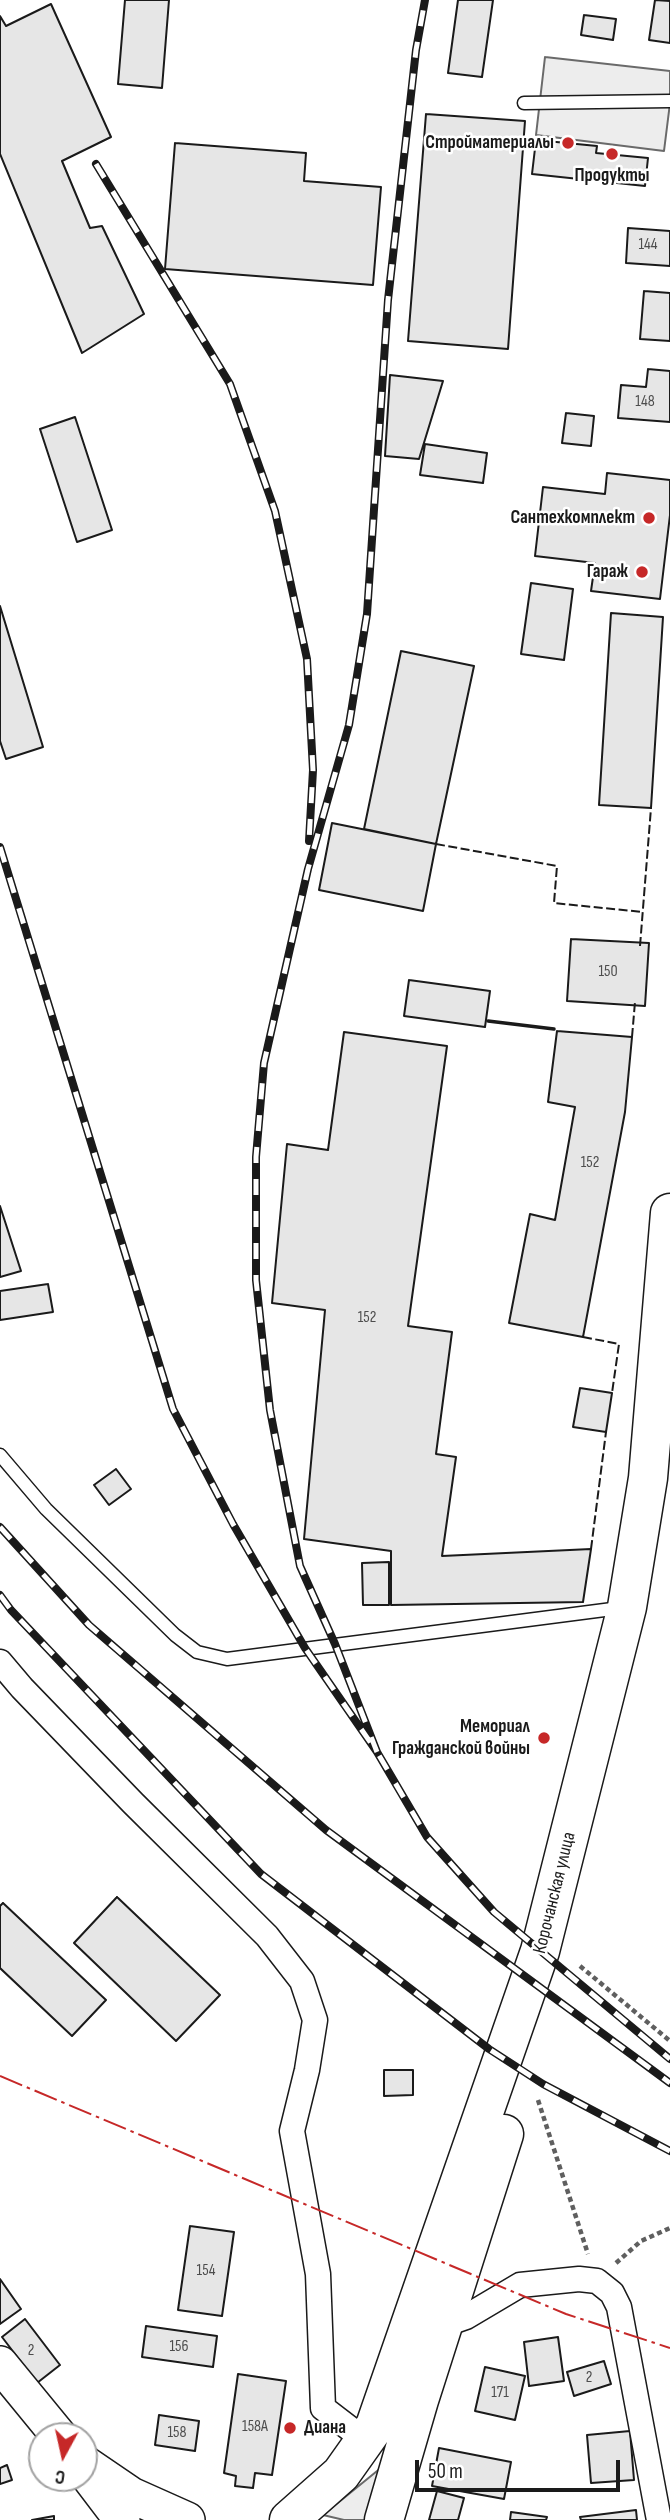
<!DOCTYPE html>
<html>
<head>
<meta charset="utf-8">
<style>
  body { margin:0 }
  #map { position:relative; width:670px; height:2520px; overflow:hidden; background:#fff; font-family:"Sofia Sans Condensed",sans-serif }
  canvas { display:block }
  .north { position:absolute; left:28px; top:2422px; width:70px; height:70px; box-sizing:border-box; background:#fff; border:2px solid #a3a3a3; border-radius:50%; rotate:188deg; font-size:19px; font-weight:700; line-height:28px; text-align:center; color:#1a1a1a }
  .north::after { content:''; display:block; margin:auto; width:24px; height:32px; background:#c62828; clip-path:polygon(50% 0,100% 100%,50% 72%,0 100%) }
  .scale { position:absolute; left:415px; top:2460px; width:205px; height:32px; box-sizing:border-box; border:4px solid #1a1a1a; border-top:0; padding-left:9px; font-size:21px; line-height:24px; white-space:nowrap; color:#1a1a1a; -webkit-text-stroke:5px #fff; paint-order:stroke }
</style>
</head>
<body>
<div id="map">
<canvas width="670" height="2520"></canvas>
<div class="north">С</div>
<div class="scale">50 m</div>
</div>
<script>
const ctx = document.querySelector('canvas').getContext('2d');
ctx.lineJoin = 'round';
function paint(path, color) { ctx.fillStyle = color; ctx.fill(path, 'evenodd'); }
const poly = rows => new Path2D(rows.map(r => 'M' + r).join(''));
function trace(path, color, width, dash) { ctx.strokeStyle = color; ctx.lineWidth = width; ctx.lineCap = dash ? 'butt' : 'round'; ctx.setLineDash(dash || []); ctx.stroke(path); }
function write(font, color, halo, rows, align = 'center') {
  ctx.font = font + ' "Sofia Sans Condensed",sans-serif'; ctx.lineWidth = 5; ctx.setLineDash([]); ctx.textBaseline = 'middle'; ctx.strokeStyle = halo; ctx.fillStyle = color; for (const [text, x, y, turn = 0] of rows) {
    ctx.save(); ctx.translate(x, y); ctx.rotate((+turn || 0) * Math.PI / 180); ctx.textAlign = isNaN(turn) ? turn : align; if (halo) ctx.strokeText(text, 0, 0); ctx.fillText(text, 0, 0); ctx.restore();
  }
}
const built = poly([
  [545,57,670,71,670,103,664,151,536,135,545,57],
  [382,2467,371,2520,344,2520,323,2515,382,2467]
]);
const building = poly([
  [125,0,169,0,162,88,118,84,125,0],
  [458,0,493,0,482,77,448,73,458,0],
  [655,0,670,1,670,43,649,40,655,0],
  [51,4,111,137,62,161,90,228,102,226,144,314,82,353,0,154,0,16,6,26,51,4],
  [584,15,616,19,613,40,581,35,584,15],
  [426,114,525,121,508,349,408,341,426,114],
  [536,140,597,146,596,153,648,158,645,186,532,174,536,140],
  [175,143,306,153,304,181,381,187,373,285,165,269,175,143],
  [628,228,670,231,670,266,626,263,628,228],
  [644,291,670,293,670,341,640,339,644,291],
  [648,369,670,371,670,422,618,418,621,385,646,387,648,369],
  [390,375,443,381,419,459,385,456,390,375],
  [566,413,594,416,591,446,562,443,566,413],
  [75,417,112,530,77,542,40,429,75,417],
  [425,444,487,453,483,483,420,475,425,444],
  [607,473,670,480,670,515,660,599,591,591,595,563,535,556,543,487,605,494,607,473],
  [531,583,573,589,564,660,521,654,531,583],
  [0,606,43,747,6,759,0,741,0,606],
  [611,613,663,617,651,808,599,805,611,613],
  [401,651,474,666,436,844,364,829,401,651],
  [332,823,436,844,423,911,319,890,332,823],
  [571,939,649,943,645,1006,567,1001,571,939],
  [409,980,490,991,485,1027,404,1016,409,980],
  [557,1031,632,1037,625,1112,583,1337,509,1323,530,1214,555,1220,575,1107,548,1102,557,1031],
  [344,1032,447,1046,408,1326,452,1332,436,1454,456,1457,442,1556,591,1549,583,1602,391,1605,391,1551,304,1539,325,1310,272,1303,287,1144,328,1150,344,1032],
  [0,1206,21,1271,0,1277,0,1206],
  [48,1284,53,1312,0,1320,0,1291,48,1284],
  [580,1388,612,1393,606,1432,573,1427,580,1388],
  [116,1469,131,1489,109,1505,94,1485,116,1469],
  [389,1562,389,1605,363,1605,362,1563,389,1562],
  [117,1897,220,1995,176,2041,74,1943,117,1897],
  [3,1903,106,2000,72,2036,0,1968,0,1906,3,1903],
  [384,2070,413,2070,413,2095,384,2096,384,2070],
  [190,2226,234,2232,222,2316,178,2310,190,2226],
  [0,2279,21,2309,0,2324,0,2279],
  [25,2319,60,2365,37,2383,2,2337,25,2319],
  [146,2326,217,2336,213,2367,142,2357,146,2326],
  [558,2337,564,2381,529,2386,524,2342,558,2337],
  [604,2361,611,2384,574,2396,567,2372,604,2361],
  [485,2367,525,2376,515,2420,475,2411,485,2367],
  [238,2374,286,2381,272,2475,255,2473,253,2488,235,2486,236,2476,224,2473,238,2374],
  [159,2415,199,2421,195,2451,155,2445,159,2415],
  [630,2431,634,2480,591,2483,587,2435,630,2431],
  [439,2448,511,2462,504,2499,432,2486,439,2448],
  [7,2465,12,2480,0,2484,0,2468,7,2465],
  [437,2491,464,2498,458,2520,429,2520,437,2491],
  [636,2510,637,2520,581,2520,580,2517,636,2510],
  [511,2512,547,2517,546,2520,510,2520,511,2512],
  [54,2516,54,2520,32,2520,54,2516]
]);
const path = poly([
  [580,1966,670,2041],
  [538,2100,588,2254],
  [616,2263,641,2241,670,2228]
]);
const lane = poly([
  [524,103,670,101],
  [0,1455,46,1509,175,1635,197,1652,227,1659,620,1608]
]);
const street = poly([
  [0,1662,22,1688,133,1803,267,1936,302,1981,315,2020,307,2070,292,2131,318,2274,323,2408,366,2441],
  [443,2325,466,2317,520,2285,579,2279,597,2281,612,2293,619,2307,659,2520]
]);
const secondary = poly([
  [0,2364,59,2436],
  [84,2463,131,2495,187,2520],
  [90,2478,122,2520]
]);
const primary = poly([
  [289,2520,341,2474,375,2426,540,1951,627,1607,648,1478,670,1213],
  [384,2520,419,2400,504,2134]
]);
const rail = poly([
  [96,164,230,384,275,511,307,659,313,770,309,841],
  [0,847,173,1409,233,1524,305,1648,377,1752,427,1837,494,1912,670,2059],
  [0,1527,89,1625,326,1830,670,2083],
  [0,1595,11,1610,261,1874,489,2049,543,2084,670,2151],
  [377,1752,335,1644,300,1566,270,1410,256,1280,256,1157,264,1063,308,869,349,725,367,614,388,300,416,50,425,0]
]);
const fence = poly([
  [436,844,557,866,554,903,643,912],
  [640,946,651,808],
  [632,1037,635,1002],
  [583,1337,619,1344,612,1393],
  [591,1549,606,1432]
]);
const wall = poly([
  [488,1021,554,1029]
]);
const power = poly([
  [0,2076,566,2314,670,2348]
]);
const markers = [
  [568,143,7,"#c62828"],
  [612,154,7,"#c62828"],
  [649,518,7,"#c62828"],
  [642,572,7,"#c62828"],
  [544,1738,7,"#c62828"],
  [290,2428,7,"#c62828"]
];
const numberNames = [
  ["144",648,245],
  ["148",645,402],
  ["150",608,972],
  ["152",590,1163],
  ["152",367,1318],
  ["154",206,2271],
  ["156",179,2347],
  ["2",31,2351],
  ["2",589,2378],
  ["171",500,2393],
  ["158А",255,2427],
  ["158",177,2433]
];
const poiNames = [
  ["Стройматериалы",554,143],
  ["Продукты",612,176,"center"],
  ["Сантехкомплект",635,518],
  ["Гараж",628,572],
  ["Мемориал",530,1727],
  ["Гражданской войны",530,1749],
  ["Диана",304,2428,"left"]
];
const streetNames = [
  ["Корочанская улица",555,1893,-76]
];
paint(built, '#ededed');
trace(built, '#6a6a6a', 2);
paint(building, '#e6e6e6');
trace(building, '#1a1a1a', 2);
trace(lane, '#1a1a1a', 15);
trace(street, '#1a1a1a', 27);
trace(secondary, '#1a1a1a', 38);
trace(primary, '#1a1a1a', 41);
trace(path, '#5f5f5f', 4.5, [5, 3.5]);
trace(lane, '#fff', 12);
trace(street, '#fff', 24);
trace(secondary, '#fff', 35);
trace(primary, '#fff', 38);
trace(rail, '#1a1a1a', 8);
trace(rail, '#fff', 5, [16]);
trace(fence, '#1a1a1a', 2, [9, 3.5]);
trace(wall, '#1a1a1a', 3.5);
trace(power, '#c62828', 2, [24, 5, 3.5, 5]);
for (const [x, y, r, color] of markers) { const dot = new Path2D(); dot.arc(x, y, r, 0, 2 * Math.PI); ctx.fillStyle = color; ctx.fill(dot); trace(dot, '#fff', 2.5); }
write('16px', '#4d4d4d', null, numberNames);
write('bold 19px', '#1a1a1a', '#fff', poiNames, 'right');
write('19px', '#1a1a1a', '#fff', streetNames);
</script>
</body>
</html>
